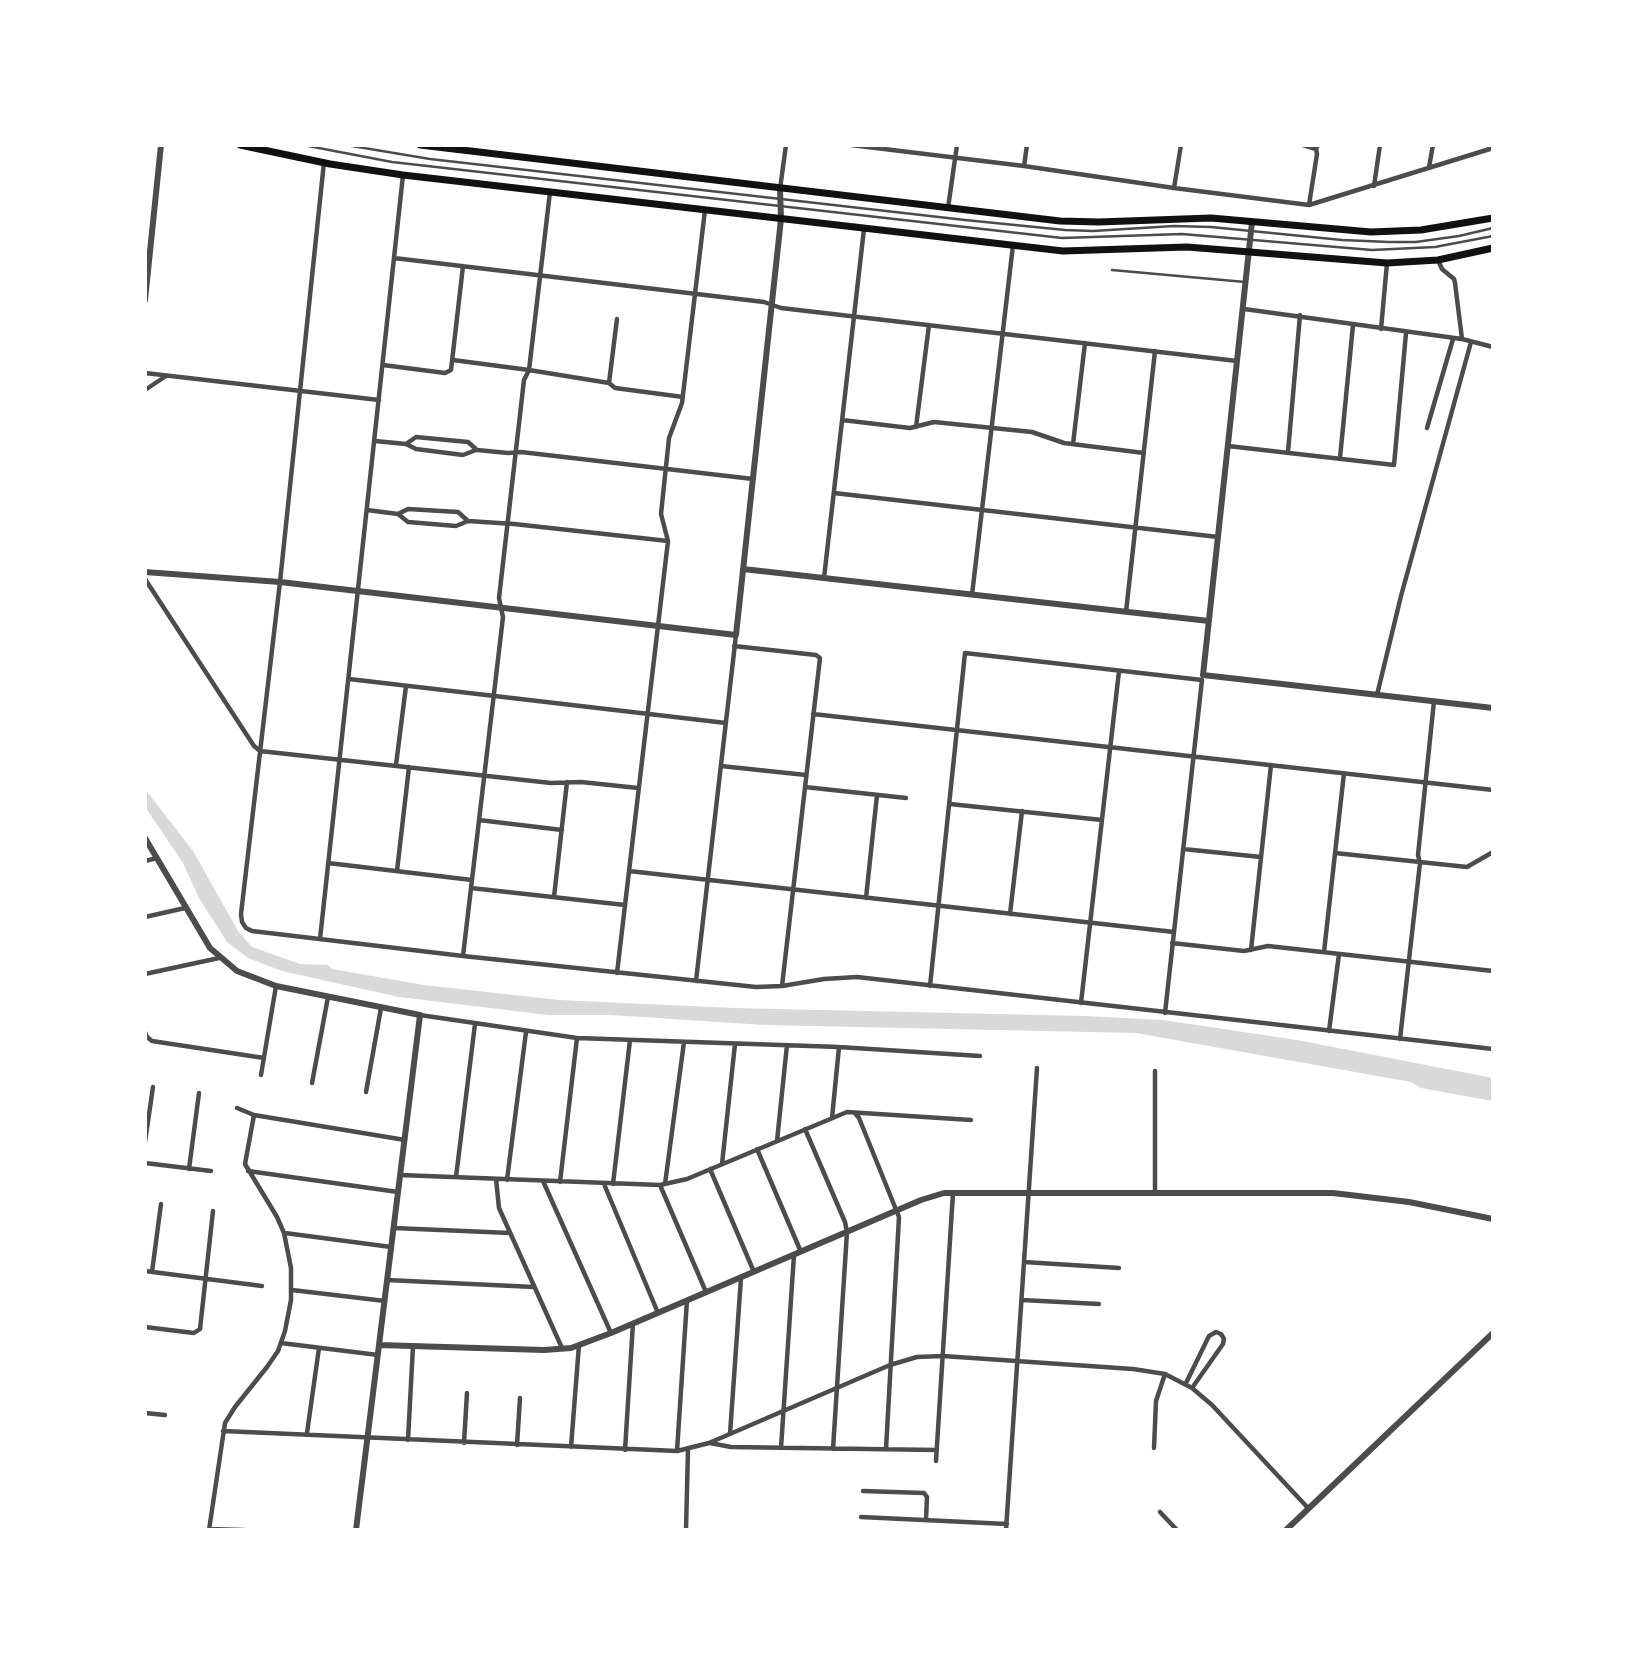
<!DOCTYPE html>
<html>
<head>
<meta charset="utf-8">
<style>
  body { margin:0 }
  #map { position:relative; width:1638px; height:1675px; overflow:hidden; background:#fff; font-family:Poppins,sans-serif }
  canvas { display:block }
  .frame { position:absolute; inset:0; border:147px solid #fff; pointer-events:none }
</style>
</head>
<body>
<div id="map">
<canvas width="1638" height="1675"></canvas>
<div class="frame"></div>
</div>
<script>
const ctx = document.querySelector('canvas').getContext('2d');
ctx.lineJoin = 'round';
function paint(path, color) { ctx.fillStyle = color; ctx.fill(path, 'evenodd'); }
const poly = rows => new Path2D(rows.map(r => 'M' + r).join(''));
function trace(path, color, width, dash) { ctx.strokeStyle = color; ctx.lineWidth = width; ctx.lineCap = dash ? 'butt' : 'round'; ctx.setLineDash(dash || []); ctx.stroke(path); }
const water = poly([
  [145,789,193,851,238,931,252,947,300,964,328,965,332,969,424,985,559,1000,734,1008,1085,1016,1163,1020,1297,1040,1493,1078,1493,1101,1421,1088,1411,1082,1136,1033,765,1025,610,1015,548,1015,399,997,282,971,248,958,227,942,199,898,183,863,145,807]
]);
const service = poly([
  [303,145,392,162,1062,238,1182,234,1372,250,1435,247,1493,236],
  [346,145,430,159,965,220,1065,230,1093,231,1174,226,1211,227,1342,240,1389,242,1416,242,1459,236,1493,228],
  [1112,270,1245,282]
]);
const minor = poly([
  [851,145,1024,166,1174,188,1309,205,1493,148],
  [1303,145,1316,149],
  [324,162,280,582,241,914,242,922,246,928,252,931,463,956,756,987,782,986,824,979,857,977,1493,1049],
  [1024,166,1027,145],
  [1429,167,1433,145],
  [1374,186,1380,145],
  [1174,188,1181,145],
  [780,189,786,145],
  [1309,205,1317,154,1316,149,1318,145],
  [948,208,957,145],
  [394,258,764,302,781,308,1237,361],
  [1438,260,1442,269,1454,279,1455,283,1462,339],
  [1244,309,1462,339,1493,347],
  [1381,329,1387,263],
  [453,360,529,370,609,383,615,388,683,397],
  [383,365,445,373,451,370,463,266],
  [145,373,379,400],
  [609,383,617,319],
  [145,390,166,376],
  [842,420,910,428,934,422,1032,432,1064,443,1144,453],
  [916,427,929,325],
  [1427,428,1453,339],
  [375,441,406,444,416,437,468,442,477,450,508,453,521,452,753,479],
  [406,444,416,449,463,455,476,450],
  [1073,444,1085,343],
  [1228,446,1394,465,1406,333],
  [1288,452,1300,315],
  [1340,458,1353,325],
  [834,493,1218,537],
  [367,510,398,514,408,509,458,512,468,521],
  [398,514,408,522,456,526,468,521,514,524,668,541],
  [824,578,864,229],
  [145,579,254,746,260,751,551,783,581,782,638,788],
  [972,595,1013,245],
  [1126,612,1155,351],
  [734,646,816,655,820,658,782,986],
  [349,679,726,723],
  [1377,695,1401,596,1471,342],
  [813,714,1493,790],
  [396,765,406,686],
  [721,766,806,775],
  [805,787,906,798],
  [950,804,1102,820],
  [479,820,562,830],
  [1183,849,1261,857],
  [1335,853,1467,867,1493,852],
  [145,861,157,858],
  [328,863,472,880],
  [397,871,409,767],
  [629,871,1174,932],
  [471,888,625,905],
  [554,897,567,782],
  [866,898,877,795],
  [1010,914,1022,811],
  [145,917,185,908],
  [320,939,403,175],
  [1172,943,1244,951,1268,946,1493,971],
  [1251,950,1271,765],
  [1324,952,1344,773],
  [463,956,503,617,499,598,524,380,529,370,550,192],
  [617,973,668,541,661,514,669,438,682,403,705,210],
  [145,974,219,958],
  [696,981,736,635],
  [930,986,965,653,1202,680],
  [1081,1003,1119,671],
  [1165,1013,1202,680],
  [420,1015,577,1038,839,1047,980,1056],
  [1329,1031,1339,954],
  [145,1032,147,1037,152,1041,264,1058],
  [1400,1039,1420,863,1418,855,1434,701],
  [1155,1071,1155,1192],
  [261,1075,276,986],
  [312,1083,328,997],
  [366,1092,381,1008],
  [237,1108,254,1115,405,1140],
  [855,1113,859,1118,899,1217,886,1449],
  [832,1118,839,1047],
  [805,1129,845,1222,847,1232,833,1449],
  [777,1141,787,1045],
  [145,1142,153,1087],
  [757,1149,801,1252],
  [145,1163,211,1171],
  [722,1164,735,1044],
  [189,1169,199,1093],
  [710,1169,754,1272],
  [248,1171,398,1192],
  [400,1175,660,1185,687,1179,847,1112,971,1120],
  [456,1177,475,1024],
  [496,1179,499,1208,562,1348],
  [507,1180,526,1032],
  [543,1181,611,1333],
  [560,1182,577,1038],
  [604,1184,658,1313],
  [613,1184,630,1040],
  [665,1184,684,1042],
  [660,1185,706,1292],
  [394,1228,510,1233],
  [285,1233,391,1247],
  [1024,1262,1119,1268],
  [145,1271,262,1286],
  [152,1272,161,1204],
  [387,1280,534,1287],
  [292,1290,385,1301],
  [1022,1300,1099,1304],
  [145,1327,194,1333,200,1329,213,1211],
  [281,1343,378,1355],
  [1186,1383,1209,1336,1216,1332,1221,1334,1224,1339,1223,1344,1192,1388],
  [145,1413,165,1415],
  [223,1431,677,1451,709,1443,890,1365,917,1357,943,1356,1133,1369,1165,1374,1192,1388,1212,1405,1308,1508],
  [307,1433,319,1348],
  [730,1434,741,1278],
  [408,1440,413,1346],
  [464,1443,467,1393],
  [710,1443,731,1447,936,1450],
  [517,1445,520,1398],
  [571,1447,579,1345],
  [781,1448,794,1255],
  [1154,1448,1156,1401,1165,1374],
  [625,1450,633,1323],
  [677,1451,687,1300],
  [936,1461,953,1193],
  [863,1491,924,1493,927,1497,926,1520],
  [1160,1512,1177,1530],
  [861,1517,1007,1524],
  [209,1529,244,1530],
  [209,1530,225,1423,235,1407,267,1367,278,1351,285,1331,291,1300,291,1268,284,1233,277,1217,245,1164,254,1115],
  [686,1530,688,1449],
  [1006,1530,1037,1068]
]);
const tertiary = poly([
  [1252,222,1203,675,1493,708],
  [145,300,161,145],
  [743,569,1209,621],
  [145,572,280,582,736,635,781,219,780,189],
  [145,838,210,948,237,971,276,986,420,1015,356,1530],
  [379,1345,544,1350,571,1348,611,1333,921,1200,944,1193,1333,1193,1409,1202,1493,1219],
  [1286,1530,1493,1333]
]);
const secondary = poly([
  [240,145,330,164,403,175,1063,251,1187,247,1387,263,1438,260,1493,248],
  [420,145,1060,221,1099,222,1211,218,1371,232,1421,230,1493,218]
]);
paint(water, '#d9d9d9');
trace(service, '#4c4c4c', 2.5);
trace(minor, '#4c4c4c', 4.5);
trace(tertiary, '#4c4c4c', 6);
trace(secondary, '#111', 7);
</script>
</body>
</html>
